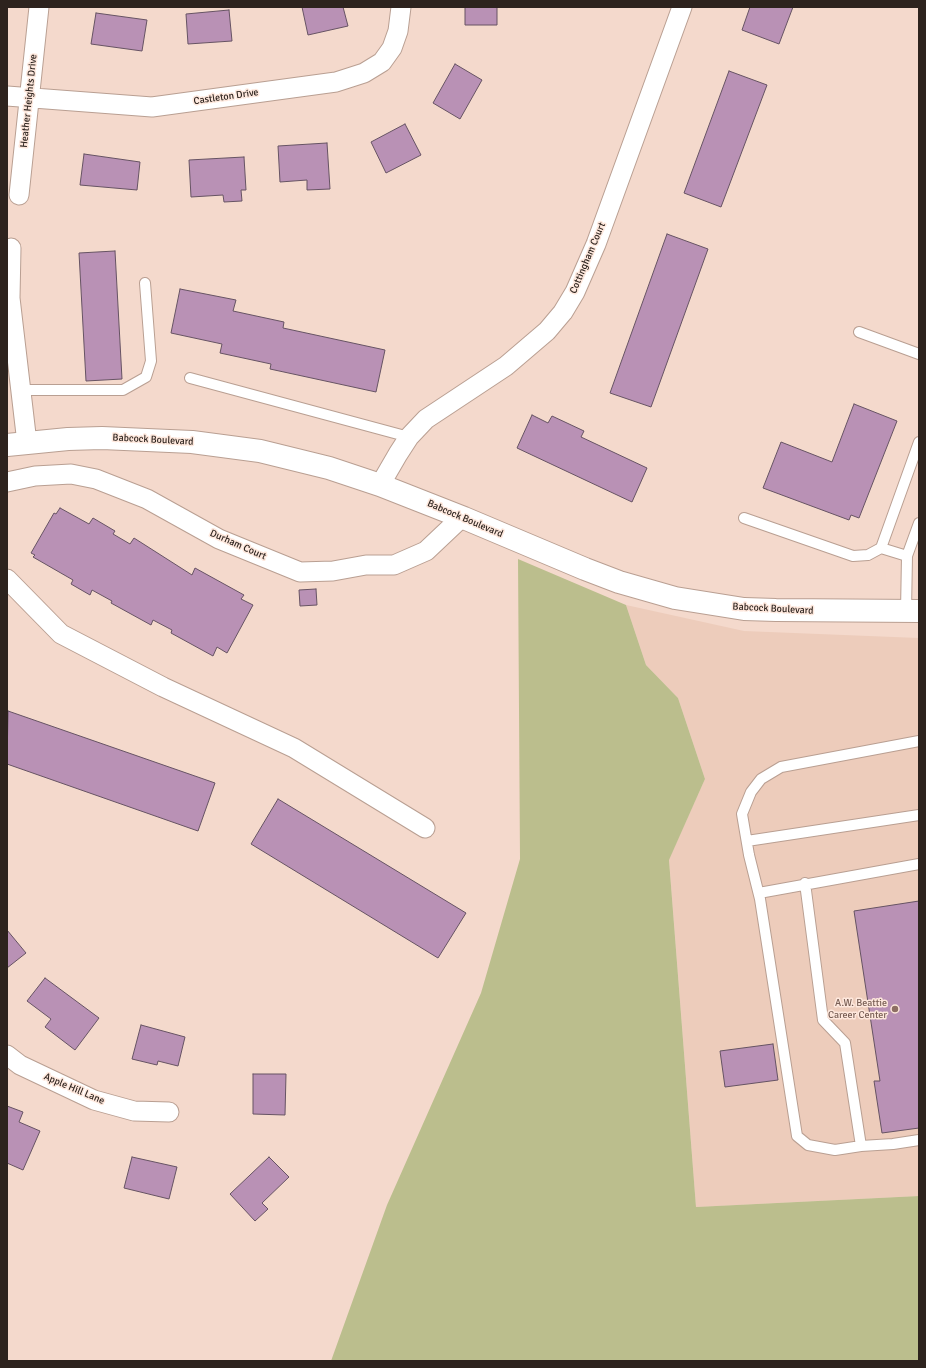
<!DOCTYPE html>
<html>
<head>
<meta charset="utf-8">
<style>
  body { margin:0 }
  #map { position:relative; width:926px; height:1368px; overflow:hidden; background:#f4d9cc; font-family:Signika,sans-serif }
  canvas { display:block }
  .frame { position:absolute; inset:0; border:8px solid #2d231e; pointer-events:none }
</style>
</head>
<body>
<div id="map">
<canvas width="926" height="1368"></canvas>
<div class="frame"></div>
</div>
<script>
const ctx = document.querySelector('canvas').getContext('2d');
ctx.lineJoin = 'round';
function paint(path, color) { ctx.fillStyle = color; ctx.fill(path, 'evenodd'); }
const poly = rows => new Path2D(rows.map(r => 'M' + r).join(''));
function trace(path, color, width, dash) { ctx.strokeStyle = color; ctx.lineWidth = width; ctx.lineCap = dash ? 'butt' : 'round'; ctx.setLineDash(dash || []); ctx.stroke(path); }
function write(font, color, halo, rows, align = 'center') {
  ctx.font = font + ' Signika,sans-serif'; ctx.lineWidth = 3; ctx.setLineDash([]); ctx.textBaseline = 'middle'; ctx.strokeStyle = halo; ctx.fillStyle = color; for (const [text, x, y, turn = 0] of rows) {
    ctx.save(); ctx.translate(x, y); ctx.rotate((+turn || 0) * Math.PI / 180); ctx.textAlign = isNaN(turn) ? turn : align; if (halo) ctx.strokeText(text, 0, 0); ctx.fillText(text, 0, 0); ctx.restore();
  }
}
const built = poly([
  [626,605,744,631,919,638,919,1196,696,1207,669,859,705,779,678,698,646,665]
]);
const green = poly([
  [518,559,626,605,646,665,678,698,705,779,669,860,696,1207,919,1196,919,1361,331,1361,387,1205,481,993,520,859]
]);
const building = poly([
  [302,7,343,7,348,26,308,35,302,7],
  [465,7,497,7,497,25,465,25,465,7],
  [750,7,793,7,779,44,742,30,750,7],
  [229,10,232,41,188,44,186,14,229,10],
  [96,13,147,20,142,51,91,44,96,13],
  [455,64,482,80,460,119,433,103,455,64],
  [729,71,767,85,721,207,684,193,729,71],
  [405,124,421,155,386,173,371,142,405,124],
  [327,143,330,189,307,190,307,180,280,182,278,146,327,143],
  [84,154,140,162,137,190,80,185,84,154],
  [244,157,246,190,241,190,242,201,224,202,223,195,191,197,189,160,244,157],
  [667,234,708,249,651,407,610,393,667,234],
  [115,251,122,379,86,381,79,253,115,251],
  [180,289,236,300,233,311,284,322,283,328,385,350,376,392,270,369,271,364,220,353,222,344,171,333,180,289],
  [854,404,897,421,859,518,851,515,849,520,763,488,781,442,832,462,854,404],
  [532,415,548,423,552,416,584,431,581,437,647,468,632,502,517,448,532,415],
  [60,508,89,524,93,518,115,531,113,534,130,544,134,538,192,575,195,568,244,595,241,599,253,605,227,653,217,647,213,656,171,633,172,630,153,620,151,625,111,603,112,601,92,590,90,595,71,584,73,580,33,557,35,555,31,553,54,513,56,514,60,508],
  [316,589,317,605,300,606,299,590,316,589],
  [8,711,215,783,198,831,7,764,8,711],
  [278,799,466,913,438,958,251,844,278,799],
  [919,901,919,1128,882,1133,874,1081,880,1081,854,911,919,901],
  [7,930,26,953,7,968,7,930],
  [45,978,99,1018,75,1050,45,1027,51,1019,27,1001,45,978],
  [141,1025,185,1037,178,1066,158,1061,157,1065,132,1059,141,1025],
  [773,1044,778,1080,725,1087,720,1051,773,1044],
  [253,1074,286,1074,285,1115,253,1114,253,1074],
  [7,1106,23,1112,19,1122,40,1131,23,1170,7,1163,7,1106],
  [132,1157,177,1167,169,1199,124,1188,132,1157],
  [269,1157,289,1177,262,1203,268,1209,255,1221,230,1194,269,1157]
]);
const lane = poly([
  [859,332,919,354],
  [190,378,409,437],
  [20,390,123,390,146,377,151,361,145,283],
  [744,518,853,556,868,555,881,548,907,556],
  [881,548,919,442],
  [906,611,907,556,919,523],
  [747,841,919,815],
  [805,883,823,1020,845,1043,861,1146,835,1150,808,1145,797,1136,760,899,749,855,742,814,751,792,761,779,781,767,919,741],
  [759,893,919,864],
  [861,1146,893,1144,919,1140]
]);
const street = poly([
  [7,96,152,107,336,82,364,73,382,62,392,48,398,31,401,7],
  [19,195,39,7],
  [11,248,10,298,27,443],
  [7,482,35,476,71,474,96,479,147,499,219,539,300,572,333,571,366,565,394,565,426,551,462,517],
  [380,485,398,454,409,437,426,419,506,366,547,331,563,312,575,292,596,244,682,7],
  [7,579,61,634,163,687,294,748,425,828],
  [7,1055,20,1065,94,1100,134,1111,169,1112]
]);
const secondary = poly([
  [7,445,68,439,102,438,192,442,260,451,329,468,380,485,464,518,585,569,619,582,675,598,744,609,776,610,919,611]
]);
const markers = [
  [895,1009,4,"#8d6e63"]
];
const streetNames = [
  ["Castleton Drive",226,97,-8],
  ["Heather Heights Drive",29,101,-84],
  ["Cottingham Court",588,258,-67],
  ["Babcock Boulevard",153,440,3],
  ["Babcock Boulevard",465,519,23],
  ["Durham Court",238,545,24],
  ["Babcock Boulevard",773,609,3],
  ["Apple Hill Lane",74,1089,23]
];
const educationNames = [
  ["A.W. Beattie",887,1003],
  ["Career Center",887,1015]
];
paint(built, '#edccbb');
paint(green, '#bbbe8d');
paint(building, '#b991b5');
trace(building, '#665363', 1);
trace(lane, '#b99f92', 12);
trace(street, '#b99f92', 21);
trace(secondary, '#b99f92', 24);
trace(lane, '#fff', 10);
trace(street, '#fff', 19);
trace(secondary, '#fff', 22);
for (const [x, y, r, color] of markers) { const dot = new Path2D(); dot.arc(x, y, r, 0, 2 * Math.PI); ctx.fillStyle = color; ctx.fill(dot); trace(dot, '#fee8dd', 1.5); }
write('10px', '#2d231e', '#fee8dd', streetNames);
write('10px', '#785e54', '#fee8dd', educationNames, 'right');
</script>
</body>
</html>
